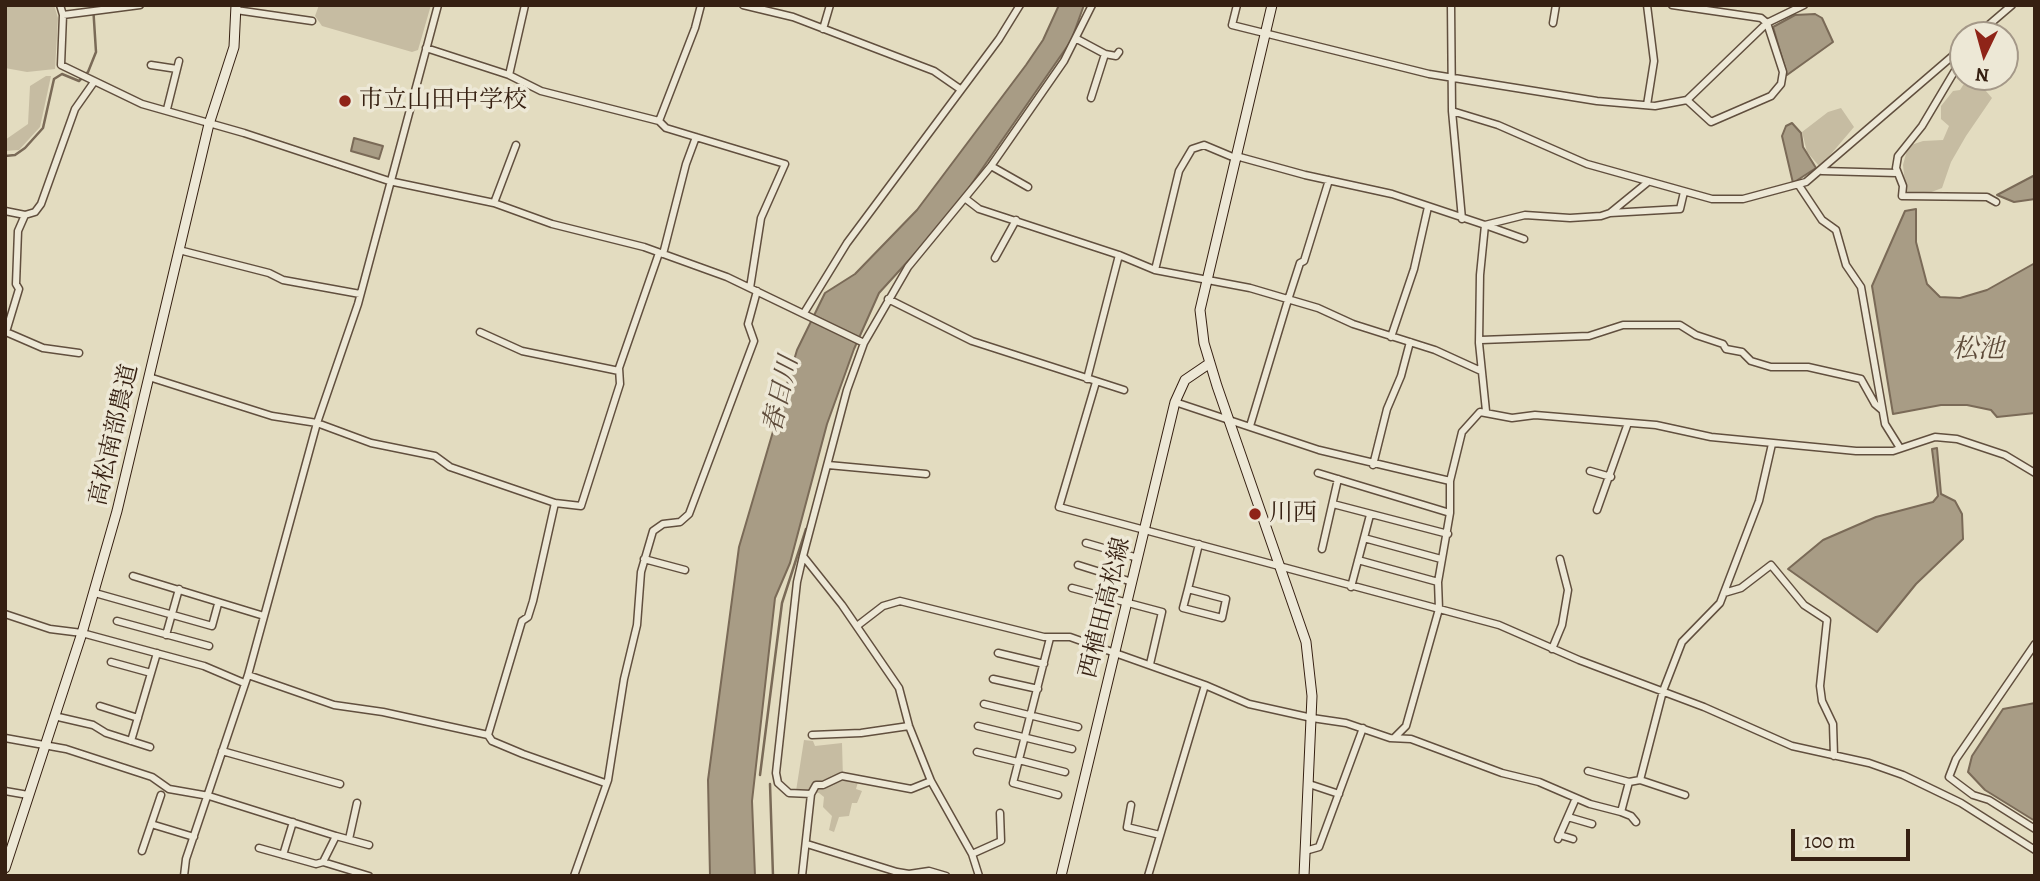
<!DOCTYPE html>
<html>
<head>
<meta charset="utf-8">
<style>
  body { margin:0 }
  #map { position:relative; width:2040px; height:881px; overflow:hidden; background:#e3dcc0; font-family:Alegreya,serif }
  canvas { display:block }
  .frame { position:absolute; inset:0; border:7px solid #362012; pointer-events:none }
  .north { position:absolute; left:1949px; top:21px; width:70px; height:70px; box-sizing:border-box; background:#ede8d6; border:2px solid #a49888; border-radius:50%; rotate:185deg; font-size:19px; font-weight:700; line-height:28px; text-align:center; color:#362012 }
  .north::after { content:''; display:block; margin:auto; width:24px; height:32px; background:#8f2418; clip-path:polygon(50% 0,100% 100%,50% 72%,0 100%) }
  .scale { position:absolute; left:1791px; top:829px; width:119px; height:32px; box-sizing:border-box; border:4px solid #362012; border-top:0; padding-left:9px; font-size:21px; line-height:24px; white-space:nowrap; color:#362012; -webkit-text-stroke:5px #ede8d6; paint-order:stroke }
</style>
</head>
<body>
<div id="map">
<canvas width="2040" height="881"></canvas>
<div class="frame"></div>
<div class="north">N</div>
<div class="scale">100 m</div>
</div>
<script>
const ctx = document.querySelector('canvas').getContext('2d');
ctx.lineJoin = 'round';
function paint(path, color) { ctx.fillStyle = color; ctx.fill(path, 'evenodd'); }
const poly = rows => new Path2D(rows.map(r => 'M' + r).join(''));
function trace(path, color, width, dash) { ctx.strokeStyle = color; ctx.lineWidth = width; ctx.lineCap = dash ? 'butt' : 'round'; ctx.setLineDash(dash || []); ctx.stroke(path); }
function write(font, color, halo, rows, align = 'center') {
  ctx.font = font + ' Alegreya,"Noto Serif JP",serif'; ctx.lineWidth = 7; ctx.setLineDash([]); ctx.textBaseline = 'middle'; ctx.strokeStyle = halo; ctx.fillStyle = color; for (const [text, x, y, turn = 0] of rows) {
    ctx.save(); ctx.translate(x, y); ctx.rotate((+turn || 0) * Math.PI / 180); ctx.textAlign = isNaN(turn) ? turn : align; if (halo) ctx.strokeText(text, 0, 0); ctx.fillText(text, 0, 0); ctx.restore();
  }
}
const green = poly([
  [5,5,54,5,58,18,55,69,27,72,5,68],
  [319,5,431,5,418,50,412,52,322,26,315,16],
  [46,76,51,76,40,127,19,150,5,151,5,140,28,124,30,86],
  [1967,79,1979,83,1992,98,1966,136,1951,162,1942,188,1921,196,1906,193,1903,165,1908,146,1923,141,1943,140,1949,126,1941,119,1941,106,1953,91,1960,90],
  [1841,108,1854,127,1820,167,1807,152,1802,132,1828,112],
  [804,740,813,741,815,746,842,743,843,779,858,782,856,789,862,791,857,803,852,803,849,816,839,817,834,832,829,830,832,816,823,807,824,797,819,793,796,791]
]);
const water = poly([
  [1059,5,1084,5,1071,41,950,215,879,293,854,349,827,424,790,563,775,598,752,801,755,876,710,876,708,780,739,547,797,350,825,293,855,274,917,210,1026,65,1043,40,1059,5],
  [1815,14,1822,18,1833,42,1787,75,1773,27,1795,15,1815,14],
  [1792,123,1801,133,1803,147,1816,168,1793,183,1782,136,1786,126,1792,123],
  [354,138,383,146,379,159,351,151,354,138],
  [2035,175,2035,199,2014,202,1997,195,2035,175],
  [1916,209,1916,242,1927,284,1940,297,1960,298,1987,290,2035,263,2035,413,1997,417,1991,410,1967,405,1941,405,1893,414,1872,286,1905,211,1916,209],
  [1937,448,1941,494,1955,501,1962,514,1963,539,1916,584,1877,632,1788,569,1823,540,1876,517,1933,502,1938,496,1932,449,1937,448],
  [2035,703,2035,821,1985,790,1968,772,1972,756,2003,709,2035,703]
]);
const stream = poly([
  [5,156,15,155,25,148,43,128,54,79,62,74,79,81,88,72,96,52,93,5],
  [760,775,782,603,806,529],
  [770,784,773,876]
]);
const street = poly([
  [60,5,63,15,61,65,142,104,244,133,389,181,494,203,552,224,644,247,727,277,864,343],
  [743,5,793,17,934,71,960,89],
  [1237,5,1232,25,1429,74,1597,101,1655,106,1687,100,1767,23,1804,5],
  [1451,5,1452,111,1498,125,1587,164,1712,199,1743,199,1806,182,1963,47],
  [1672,5,1761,18,1767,23,1783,72,1781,84,1771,96,1711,122,1687,100],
  [236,10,312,21],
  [63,15,140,5],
  [1553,23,1556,5],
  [823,29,830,5],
  [1977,35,2012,5],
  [1077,39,1105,54,1116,56,1119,52],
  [426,48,509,75,541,91,659,121,695,28,701,5],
  [1963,57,1922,126,1898,156,1896,168,1903,186,1902,196,1987,197,1996,202],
  [151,65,177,69],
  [509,75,525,5],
  [1091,98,1105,54],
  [1647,105,1654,61,1647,5],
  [167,109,179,61],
  [1452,111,1462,219],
  [659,121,666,128,785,164,761,218,750,288],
  [1236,156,1305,175,1392,194,1485,225,1525,215,1570,218,1601,216,1610,213,1648,182],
  [1235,158,1204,145,1192,149,1179,171,1155,270,1250,288,1318,308,1353,324,1435,350,1481,371],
  [991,166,1028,187],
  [1822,171,1897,173],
  [1800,187,1822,220,1836,230,1846,265,1861,287,1885,424,1900,448],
  [966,199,979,209,1119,255,1155,270],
  [494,203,516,145],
  [5,211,25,215,35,212,41,204,75,109,94,82],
  [1610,213,1680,209,1684,192],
  [25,215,18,231,16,284,19,289,6,332,43,348,79,353],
  [179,250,269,273,283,280,360,294],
  [663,254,686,164,696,137],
  [995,258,1016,220],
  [888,299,972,341,1124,390],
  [804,313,847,243,999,39,1020,5],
  [480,332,522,351,619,371],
  [1391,337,1414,269,1428,207],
  [1481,340,1589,336,1623,325,1680,325,1696,335,1723,344,1726,349,1742,352,1751,361,1771,367,1808,367,1861,379,1875,404,1882,410],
  [149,377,272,416,317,423,371,443,435,456,450,467,555,503,581,506,620,384,619,368,659,253],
  [1087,379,1119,255],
  [1096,382,1059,507,1499,625,1579,660,1704,707,1792,746,1869,763,1903,775,1961,803,2035,850],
  [1175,402,1319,450,1450,481],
  [1486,411,1479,343,1480,275,1485,225,1524,239],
  [1250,426,1288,300,1300,263,1304,261,1329,180],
  [828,465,926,474],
  [1373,465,1387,409,1401,376,1410,342],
  [1590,471,1611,477],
  [1318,473,1450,513],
  [1333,504,1448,534],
  [1597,510,1628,423],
  [1364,538,1441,559],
  [1086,543,1138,558],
  [1322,549,1338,479],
  [644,559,685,570],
  [1358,560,1438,582],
  [1078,565,1132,582],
  [133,576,264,616],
  [1351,587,1370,515],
  [1072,588,1162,612,1150,664],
  [1188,589,1226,599,1222,618,1183,608,1188,589,1199,544],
  [95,593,212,626,218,604],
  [1724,593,1741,588,1771,565,1804,605,1827,620,1820,686,1822,701,1833,724,1834,756],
  [5,614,50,629,82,633,204,666,244,683],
  [117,621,209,646],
  [857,626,883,606,900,601,1044,637,1070,637,1205,685,1249,704,1312,718,1346,723,1390,738,1411,739,1502,773,1539,782,1590,804,1621,812,1631,816,1636,822],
  [166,635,179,589],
  [1050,638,1013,783,1058,795],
  [2035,644,1956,759,1949,777,1973,795,1989,800,2035,829],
  [1552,649,1562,625,1568,590,1560,559],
  [998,653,1044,664],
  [111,662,151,673],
  [248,675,334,705,383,712,488,735,492,741,523,754,605,783],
  [993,679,1038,689],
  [984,704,1078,727],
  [100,706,138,718],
  [54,716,93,725,106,733,150,747],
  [978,726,1072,749],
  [488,735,522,621,528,617,533,601,555,503],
  [812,735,861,733,909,726],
  [5,738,66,749,152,777,169,789,209,796,336,836,323,862,369,876],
  [1394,738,1406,726,1439,609,1438,582,1450,513,1450,481,1462,432,1480,412,1512,418,1535,415,1656,425,1711,437,1856,451,1893,451,1935,437,1957,439,2005,455,2035,473],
  [131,741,157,653],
  [222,751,340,784],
  [977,752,1018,762],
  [1019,760,1065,772],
  [1588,771,1629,782,1640,780,1685,795],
  [1640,780,1663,691,1682,642,1720,603,1759,501,1772,444],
  [1309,784,1339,794],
  [5,791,28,795],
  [811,794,816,785,823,785,842,776,911,789,931,781],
  [1131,805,1127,827,1160,835],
  [1621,812,1629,782],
  [1568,817,1592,824],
  [151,824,194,837],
  [1560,835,1573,839],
  [336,836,369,845],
  [349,839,357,803],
  [1558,839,1576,798],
  [807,844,897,872,909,874,929,871,946,876],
  [259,848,316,864,323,862],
  [142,851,161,795],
  [1305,851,1319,847,1363,728],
  [972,854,1001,841,1000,813],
  [283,855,293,822],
  [184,876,186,859,248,675,317,423,358,304,438,5],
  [574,876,608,780,624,679,637,625,641,572,653,531,663,524,680,522,689,514,754,341,748,324,757,291],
  [802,876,811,794,789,793,778,783,776,773,797,582,803,556],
  [979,876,972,854,931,781,909,726,899,688,842,605,803,556,847,390,864,343,908,267,991,166,1064,61,1092,5],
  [1148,876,1205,685]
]);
const secondary = poly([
  [1272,5,1200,310,1204,343,1217,386,1306,642,1312,696,1304,876],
  [5,868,82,633,117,511,209,124,234,47,236,5],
  [1061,876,1175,402,1185,380,1210,363]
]);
const markers = [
  [345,101,7,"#8f2418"],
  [1255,514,7,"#8f2418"]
];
const poiNames = [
  ["市立山田中学校",359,101],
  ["川西",1269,514]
];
const streetNames = [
  ["高松南部農道",115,435,-77],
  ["西植田高松線",1106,608,-76]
];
const waterNames = [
  ["松池",1978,351],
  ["春日川",782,395,-77]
];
paint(green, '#c6bca2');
paint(water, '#a89c85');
trace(water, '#7a6a57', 2);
trace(stream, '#7a6a57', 2.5);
trace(street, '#614f3e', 9);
trace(secondary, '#362012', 11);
trace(street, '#ede8d6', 6);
trace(secondary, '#ede8d6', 9);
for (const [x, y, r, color] of markers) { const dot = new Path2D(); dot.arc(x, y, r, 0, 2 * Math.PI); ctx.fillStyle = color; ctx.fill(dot); trace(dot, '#ede8d6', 2.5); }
write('24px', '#362012', '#ede8d6', poiNames, 'left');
write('24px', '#362012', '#ede8d6', streetNames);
write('italic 26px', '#5e4b3a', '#ede8d6', waterNames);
</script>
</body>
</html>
